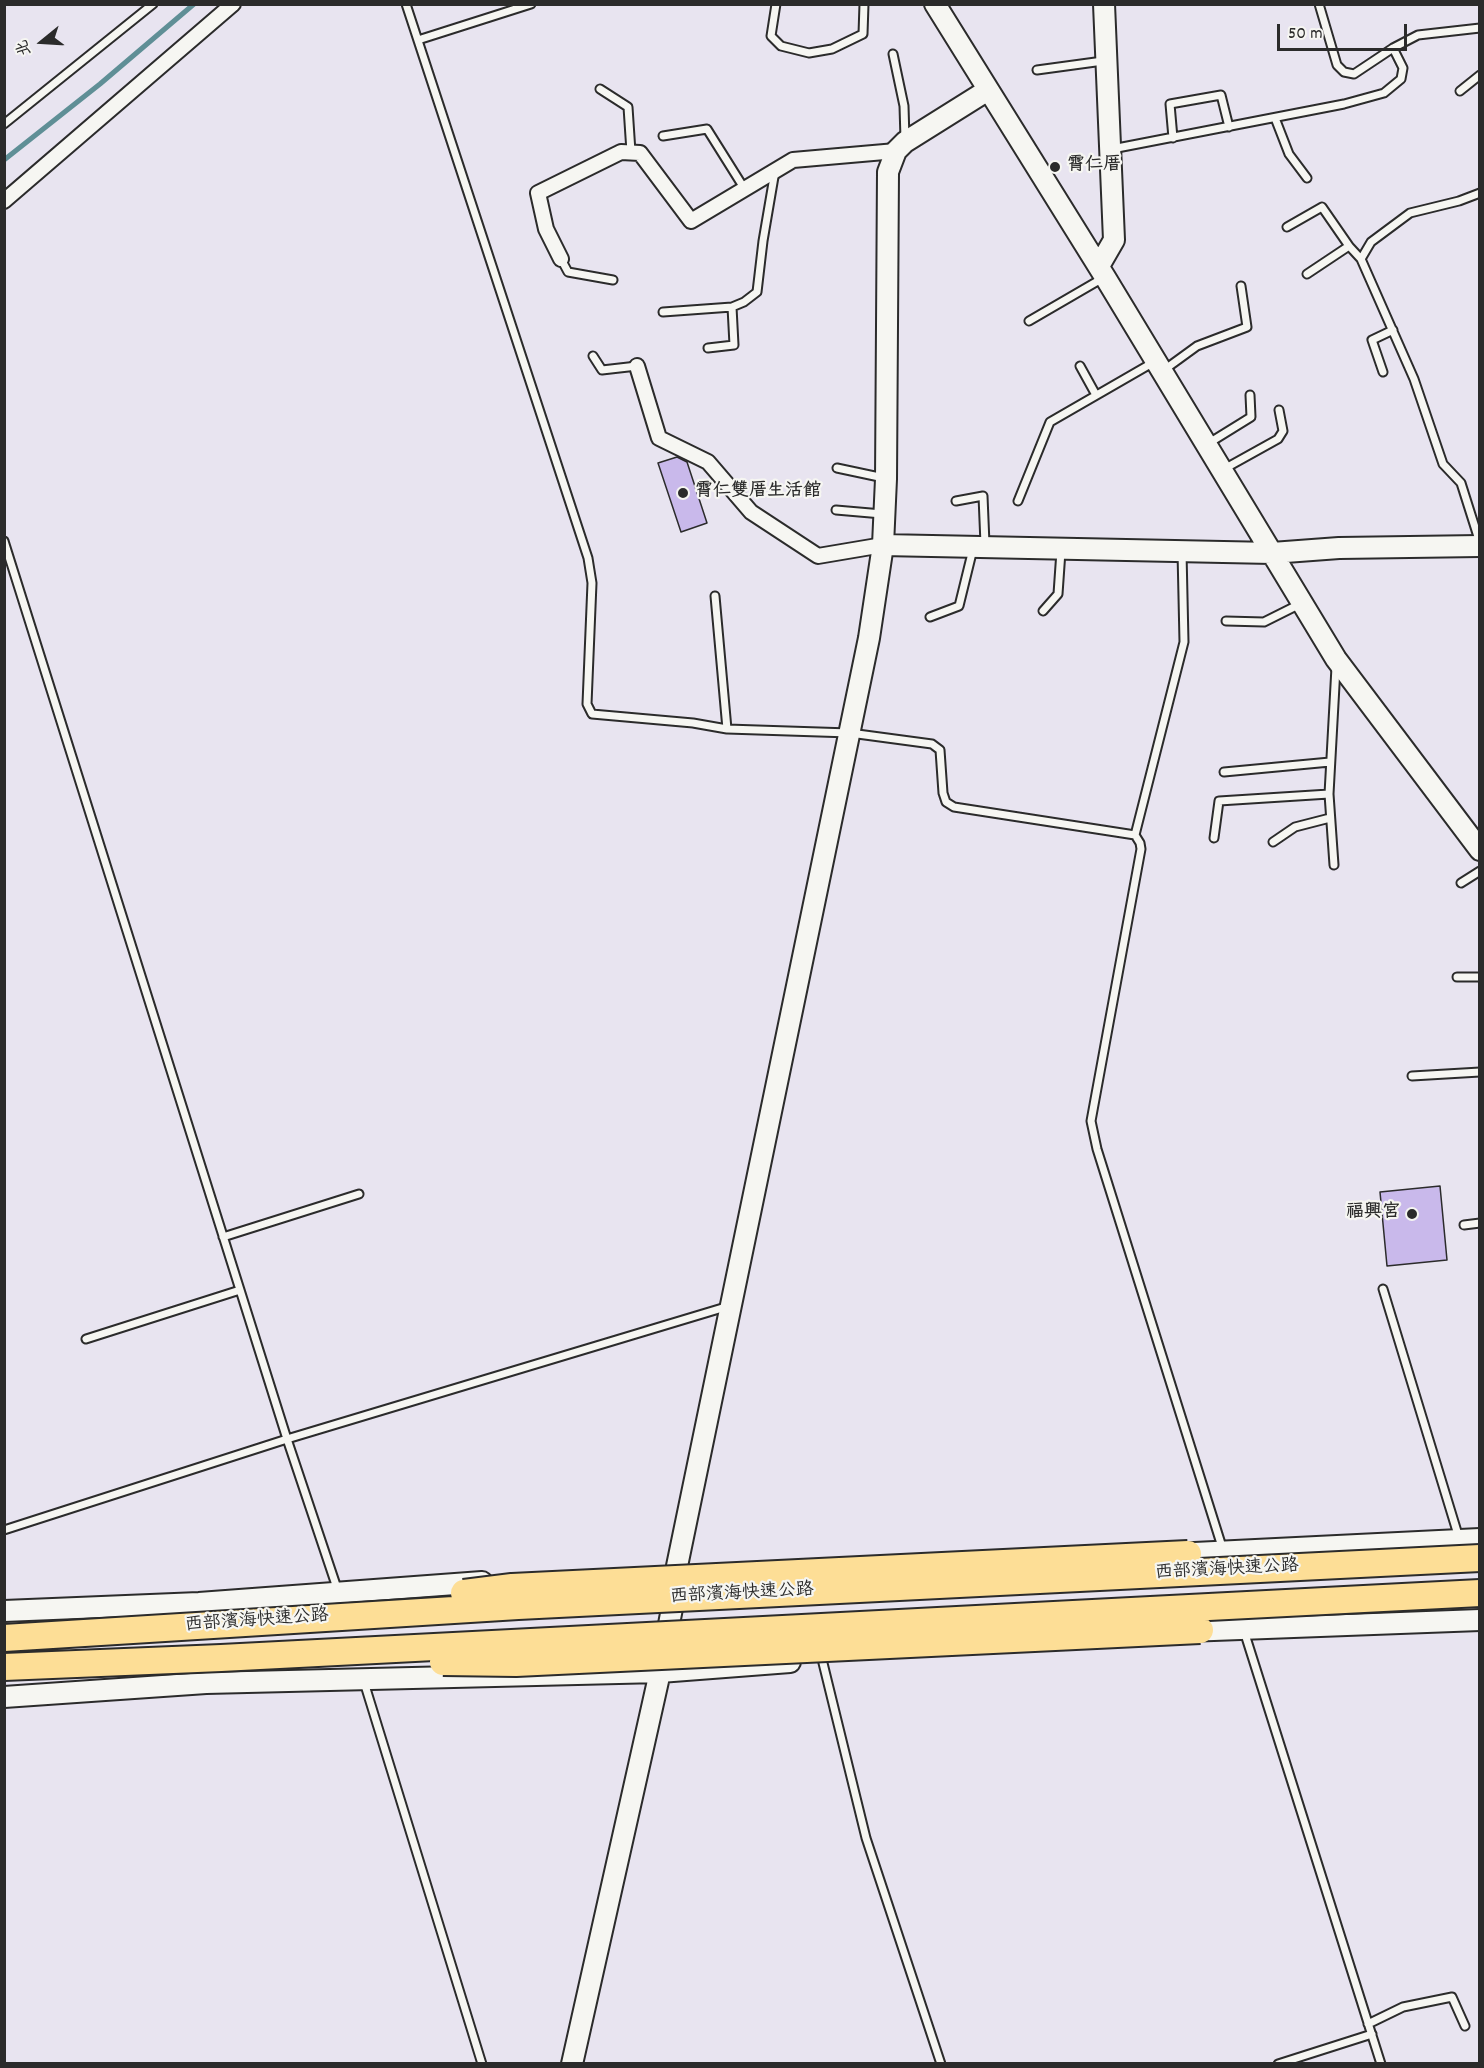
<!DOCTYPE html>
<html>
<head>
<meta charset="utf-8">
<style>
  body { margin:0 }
  #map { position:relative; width:1484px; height:2068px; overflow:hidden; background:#e8e4f0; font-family:Dekko,"LXGW WenKai TC",sans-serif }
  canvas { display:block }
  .frame { position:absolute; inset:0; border:6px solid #2b2b2b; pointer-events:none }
  .north { position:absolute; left:12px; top:12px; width:60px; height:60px; -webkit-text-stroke:4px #f6f6f2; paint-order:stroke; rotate:252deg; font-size:16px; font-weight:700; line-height:24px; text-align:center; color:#2b2b2b }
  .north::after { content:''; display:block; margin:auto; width:21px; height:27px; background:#2b2b2b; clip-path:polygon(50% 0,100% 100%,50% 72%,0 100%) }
  .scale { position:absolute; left:1277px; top:24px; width:130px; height:27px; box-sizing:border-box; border:3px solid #2b2b2b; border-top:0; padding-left:8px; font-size:18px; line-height:21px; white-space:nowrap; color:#2b2b2b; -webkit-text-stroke:4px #f6f6f2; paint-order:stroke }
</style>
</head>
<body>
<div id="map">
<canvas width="1484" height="2068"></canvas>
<div class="frame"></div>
<div class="north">北</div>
<div class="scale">50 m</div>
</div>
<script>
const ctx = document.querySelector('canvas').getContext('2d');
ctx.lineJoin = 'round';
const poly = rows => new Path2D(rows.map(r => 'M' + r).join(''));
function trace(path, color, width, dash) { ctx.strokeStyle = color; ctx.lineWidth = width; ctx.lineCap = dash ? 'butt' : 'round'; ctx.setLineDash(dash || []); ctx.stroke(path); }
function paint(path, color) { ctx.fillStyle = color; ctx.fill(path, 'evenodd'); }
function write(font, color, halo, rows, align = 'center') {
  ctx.font = font + ' Dekko,"LXGW WenKai TC",sans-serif'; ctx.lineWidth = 4.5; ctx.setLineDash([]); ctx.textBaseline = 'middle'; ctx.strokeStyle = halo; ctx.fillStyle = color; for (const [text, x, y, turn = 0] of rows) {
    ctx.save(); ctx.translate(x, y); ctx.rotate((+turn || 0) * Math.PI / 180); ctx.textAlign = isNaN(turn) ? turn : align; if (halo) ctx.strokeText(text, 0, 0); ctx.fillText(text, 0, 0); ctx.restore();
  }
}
const stream = poly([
  [4,160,100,84,194,4]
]);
const building = poly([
  [677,457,687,462,707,523,681,532,658,463,677,457],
  [1440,1186,1447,1260,1387,1266,1380,1192,1440,1186]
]);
const lane = poly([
  [406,4,588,558,592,583,587,704,592,714,693,723,727,729,850,733,932,744,940,750,943,793,946,802,954,807,1135,835,1140,843,1141,849,1091,1121,1097,1149,1223,1550],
  [776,4,771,36,781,46,809,53,832,49,863,34,864,4],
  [1319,4,1337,65,1344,72,1354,74,1393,48,1418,35,1480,28],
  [418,40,531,4],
  [893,54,904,106,905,139],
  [1037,70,1103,61],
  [600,89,628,107,631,152],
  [1460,91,1480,75],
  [1275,118,1289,154,1307,178],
  [4,124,153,4],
  [663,136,707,129,744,188],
  [1173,138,1170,104,1221,95,1229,127],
  [1112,149,1344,104,1384,93,1401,79,1403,68,1393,48],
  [1480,193,1459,201,1410,213,1371,242,1361,259,1414,379,1443,464,1461,483,1480,543],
  [1287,227,1322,207,1349,246],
  [561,259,568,272,613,280],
  [1307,274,1349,246,1361,259],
  [663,312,732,307,744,302,757,292,763,241,775,171],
  [1029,321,1103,278],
  [708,348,734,345,732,307],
  [593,356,602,370,637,366],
  [1080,366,1096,395],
  [1164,370,1197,346,1247,327,1241,286],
  [1383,372,1372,340,1393,330],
  [1209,443,1251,417,1250,395],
  [837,468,884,478],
  [1224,469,1278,439,1283,431,1279,410],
  [956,501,983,496,985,544],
  [1018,501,1050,422,1154,362],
  [836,510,882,514],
  [4,541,287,1439,338,1591],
  [715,596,727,729],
  [1043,611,1058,594,1061,551],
  [930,617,959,606,973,549],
  [1226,621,1264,622,1300,604],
  [1224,772,1330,762],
  [1135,835,1184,642,1182,552],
  [1214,838,1219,801,1329,794],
  [1273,842,1295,827,1330,818],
  [1334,865,1329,794,1336,667],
  [1461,883,1480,871],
  [1457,977,1480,977],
  [1412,1076,1480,1072],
  [1464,1225,1480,1223],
  [223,1237,359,1194],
  [1383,1289,1459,1538],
  [86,1339,240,1290],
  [4,1530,287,1439,729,1306],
  [1244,1631,1381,2064],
  [822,1659,866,1838,941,2064],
  [364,1682,482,2064],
  [1368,2024,1403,2007,1452,1997,1465,2026],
  [1278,2064,1372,2034]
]);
const street = poly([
  [4,201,233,4],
  [561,259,546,229,538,193,621,152,640,153,691,221,793,160,896,151],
  [637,366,659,438,708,462,751,512,818,556,883,545]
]);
const secondary = poly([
  [935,4,1105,277,1336,659,1480,850],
  [1099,266,1114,240,1104,4],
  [883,545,1272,553,1339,548,1480,546],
  [1174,1554,1480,1539],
  [4,1611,199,1603,482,1582],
  [1187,1631,1480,1620],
  [4,1697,206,1683,660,1672,790,1662],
  [572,2064,660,1672,676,1587,677,1566,869,638,883,545,886,479,888,172,896,151,905,142,988,90]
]);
const highwayBridge = poly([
  [464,1593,512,1587,1188,1554],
  [4,1638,518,1606,1480,1558],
  [443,1662,516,1663,1200,1630],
  [4,1667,221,1658,1480,1593]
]);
const markers = [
  [1055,167,6,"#2b2b2b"],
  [683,493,6,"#2b2b2b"],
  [1412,1214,6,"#2b2b2b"]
];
const poiNames = [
  ["霄仁厝",1067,167],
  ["霄仁雙厝生活館",695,493],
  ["福興宮",1400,1214,"right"]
];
const streetNames = [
  ["西部濱海快速公路",1227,1571,-3],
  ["西部濱海快速公路",742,1595,-3],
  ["西部濱海快速公路",257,1622,-4]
];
trace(stream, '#5f8f96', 5);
paint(building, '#c9b9eb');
trace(building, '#2b2b2b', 1.5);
trace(lane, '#2b2b2b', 11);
trace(street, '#2b2b2b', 18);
trace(secondary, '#2b2b2b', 24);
trace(lane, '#f6f6f2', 7);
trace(street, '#f6f6f2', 14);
trace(secondary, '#f6f6f2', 20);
trace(highwayBridge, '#2b2b2b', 30, []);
trace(highwayBridge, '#fdde96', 26);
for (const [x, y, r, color] of markers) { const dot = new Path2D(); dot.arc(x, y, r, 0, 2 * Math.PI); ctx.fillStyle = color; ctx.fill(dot); trace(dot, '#f6f6f2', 2); }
write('bold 18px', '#2b2b2b', '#f6f6f2', poiNames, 'left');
write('18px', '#2b2b2b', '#f6f6f2', streetNames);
</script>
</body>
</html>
